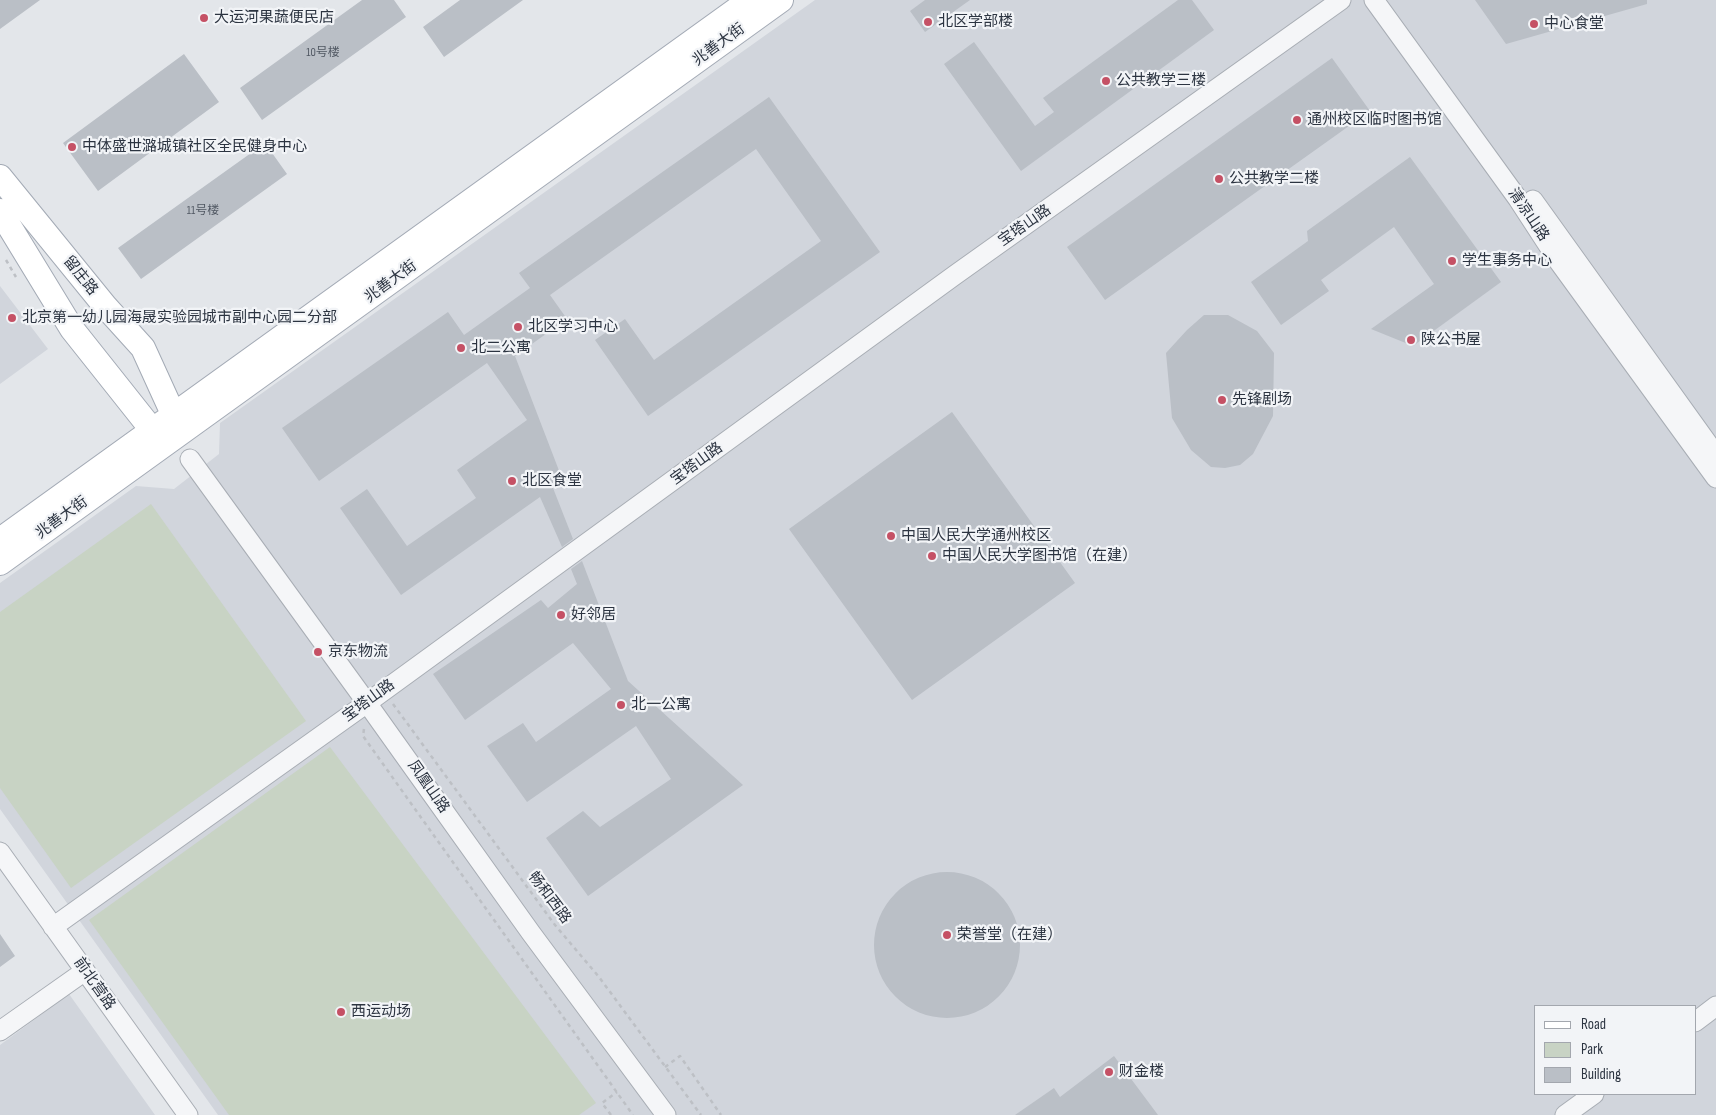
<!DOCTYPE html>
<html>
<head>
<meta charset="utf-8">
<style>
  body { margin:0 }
  #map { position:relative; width:1716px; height:1115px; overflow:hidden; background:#e3e6ea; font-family:"Sofia Sans Condensed",sans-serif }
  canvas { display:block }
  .legend { position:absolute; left:1534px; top:1005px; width:162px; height:90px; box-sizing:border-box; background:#f2f4f7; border:1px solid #a3a7ae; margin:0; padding:6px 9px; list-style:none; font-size:15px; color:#2c3441 }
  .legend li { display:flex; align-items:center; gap:10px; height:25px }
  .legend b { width:25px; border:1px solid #a3a7ae }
</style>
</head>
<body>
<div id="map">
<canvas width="1716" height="1115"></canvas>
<ul class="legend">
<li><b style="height:6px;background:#fff"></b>Road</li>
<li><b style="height:14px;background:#c8d3c4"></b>Park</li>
<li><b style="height:14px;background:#babfc6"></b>Building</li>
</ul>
</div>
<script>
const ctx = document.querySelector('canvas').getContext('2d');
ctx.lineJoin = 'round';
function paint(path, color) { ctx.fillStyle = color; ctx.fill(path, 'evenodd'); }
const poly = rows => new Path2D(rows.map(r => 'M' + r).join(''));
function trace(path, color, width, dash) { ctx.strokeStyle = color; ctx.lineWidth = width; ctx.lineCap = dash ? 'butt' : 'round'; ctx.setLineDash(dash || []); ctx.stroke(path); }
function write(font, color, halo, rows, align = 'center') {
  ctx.font = font + ' "Sofia Sans Condensed","Noto Sans SC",sans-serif'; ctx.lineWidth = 4.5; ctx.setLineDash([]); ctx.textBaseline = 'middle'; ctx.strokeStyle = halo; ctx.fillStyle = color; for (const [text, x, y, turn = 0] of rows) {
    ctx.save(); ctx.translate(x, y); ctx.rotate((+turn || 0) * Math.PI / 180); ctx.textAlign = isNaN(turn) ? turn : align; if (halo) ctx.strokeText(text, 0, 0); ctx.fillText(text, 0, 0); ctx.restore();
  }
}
const built = poly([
  [815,0,1716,0,1716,1115,218,1115,0,809,0,583,136,486,174,489,219,454,220,423],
  [1535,1006,1695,1006,1695,1094,1535,1094],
  [0,286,48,349,0,384],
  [69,994,155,1115,0,1115,0,1045]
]);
const green = poly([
  [151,504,306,721,71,888,0,788,0,612],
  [330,747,596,1103,579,1115,229,1115,89,920]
]);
const building = poly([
  [0,0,40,0,0,29],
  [362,0,394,0,406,17,262,120,240,88],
  [460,0,523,0,444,57,423,27],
  [925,0,970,0,925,32,910,11],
  [1178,0,1192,0,1214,30,1021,171,944,64,974,42,1035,126,1054,112,1043,98],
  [1475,0,1647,0,1647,4,1506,44],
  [184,54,219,102,98,191,63,143],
  [1332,58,1370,111,1105,300,1067,247],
  [769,97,880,252,648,416,595,340,625,319,654,360,821,241,756,149,550,295,567,319,515,356,563,481,553,488,573,539,562,547,540,497,401,595,340,508,367,489,407,546,476,498,457,470,527,420,487,363,319,481,282,428,448,312,464,335,530,288,519,273],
  [265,143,287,174,141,279,118,248],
  [1410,157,1501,282,1413,346,1371,329,1434,284,1394,227,1321,280,1329,291,1281,325,1251,282,1308,241,1307,231],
  [1204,315,1228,315,1257,331,1274,353,1273,416,1253,454,1240,465,1225,468,1211,467,1191,450,1172,418,1166,353,1187,330],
  [952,412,1075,583,912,700,789,529],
  [582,561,628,681,743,785,588,896,546,838,583,811,600,827,671,779,636,726,527,802,487,746,523,723,536,742,611,689,573,643,465,720,433,674,541,600,548,608,577,584,571,569],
  '874 945a73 73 0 1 1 146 0a73 73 0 1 1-146 0Z',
  [0,934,15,956,0,967],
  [1114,1056,1158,1115,1015,1115,1054,1088,1060,1097]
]);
const path = poly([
  [6,260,16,277],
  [393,704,555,925,599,977,701,1115],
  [364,729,363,736,633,1115],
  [665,1067,680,1056,721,1115],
  [611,1115,602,1103,617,1092]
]);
const minor = poly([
  [1374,0,1518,199,1559,262,1716,478],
  [1533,200,1716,455],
  [190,459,367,703,531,933,666,1115],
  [0,852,188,1115],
  [53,927,367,703,955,275,1341,0],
  [1695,1022,1716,1006],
  [0,1031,85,971],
  [1565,1115,1594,1094]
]);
const major = poly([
  [0,177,105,306,143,348,174,416,183,430],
  [0,211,72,329,153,431,164,441],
  [0,540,750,0],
  [0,563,781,0]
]);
const markers = [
  [204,18,5,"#c55165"],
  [928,22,5,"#c55165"],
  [1534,24,5,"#c55165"],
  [1106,81,5,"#c55165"],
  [1297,120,5,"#c55165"],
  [72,147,5,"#c55165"],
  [1219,179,5,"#c55165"],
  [1452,261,5,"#c55165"],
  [12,318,5,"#c55165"],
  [518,327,5,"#c55165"],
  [1411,340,5,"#c55165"],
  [461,348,5,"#c55165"],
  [1222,400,5,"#c55165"],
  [512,481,5,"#c55165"],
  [891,536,5,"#c55165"],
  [932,556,5,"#c55165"],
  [561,615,5,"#c55165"],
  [318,652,5,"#c55165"],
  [621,705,5,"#c55165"],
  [947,935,5,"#c55165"],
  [341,1012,5,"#c55165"],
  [1109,1072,5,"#c55165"]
];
const numberNames = [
  ["10号楼",323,53],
  ["11号楼",203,211]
];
const poiNames = [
  ["大运河果蔬便民店",214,18],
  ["北区学部楼",938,22],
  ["中心食堂",1544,24],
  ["公共教学三楼",1116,81],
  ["通州校区临时图书馆",1307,120],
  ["中体盛世潞城镇社区全民健身中心",82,147],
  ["公共教学二楼",1229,179],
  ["学生事务中心",1462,261],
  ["北京第一幼儿园海晟实验园城市副中心园二分部",22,318],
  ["北区学习中心",528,327],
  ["陕公书屋",1421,340],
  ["北二公寓",471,348],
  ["先锋剧场",1232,400],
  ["北区食堂",522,481],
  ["中国人民大学通州校区",901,536],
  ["中国人民大学图书馆（在建）",942,556],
  ["好邻居",571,615],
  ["京东物流",328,652],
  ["北一公寓",631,705],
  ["荣誉堂（在建）",957,935],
  ["西运动场",351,1012],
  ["财金楼",1119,1072]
];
const streetNames = [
  ["兆善大街",719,45,-36],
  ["清凉山路",1528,215,56],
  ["宝塔山路",1025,226,-35],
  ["留庄路",80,276,51],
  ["兆善大街",391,282,-36],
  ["宝塔山路",697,464,-36],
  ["兆善大街",62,518,-36],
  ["宝塔山路",369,701,-36],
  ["凤凰山路",428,787,55],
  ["畅和西路",549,898,53],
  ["前北营路",94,984,55]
];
paint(built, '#d1d5dc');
paint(green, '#c8d3c4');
paint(building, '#babfc6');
trace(minor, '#a8adb4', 21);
trace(major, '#a3aab5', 26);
trace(path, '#bdc0c5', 2.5, [4, 4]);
trace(minor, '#f5f6f8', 19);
trace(major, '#fff', 24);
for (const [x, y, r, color] of markers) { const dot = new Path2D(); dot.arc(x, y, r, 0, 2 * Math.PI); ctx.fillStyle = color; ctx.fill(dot); trace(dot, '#f2f4f7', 2); }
write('12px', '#505762', null, numberNames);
write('15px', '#2c3441', '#f2f4f7', poiNames, 'left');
write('15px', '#2c3441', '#f2f4f7', streetNames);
</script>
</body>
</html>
